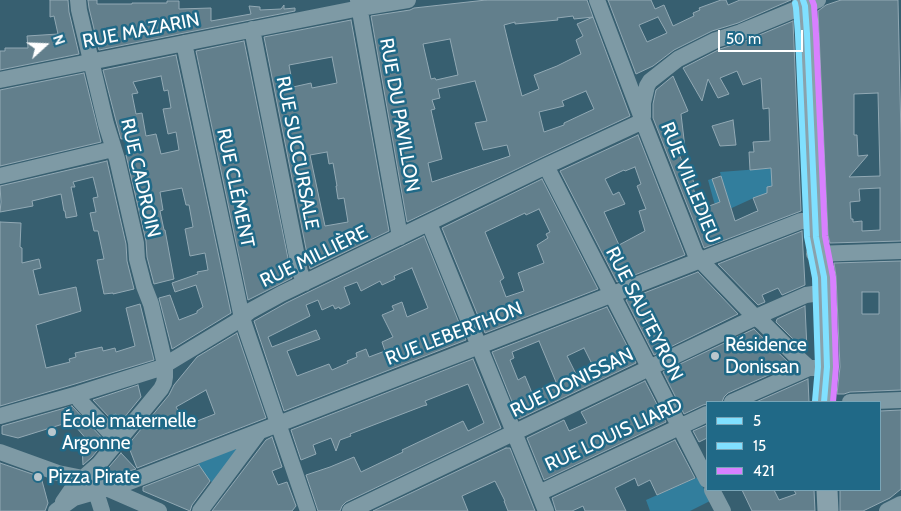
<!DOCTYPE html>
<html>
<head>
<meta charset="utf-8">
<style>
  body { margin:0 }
  #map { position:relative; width:901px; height:511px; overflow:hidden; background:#375f70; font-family:Cabin,sans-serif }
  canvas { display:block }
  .legend { position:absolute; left:706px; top:401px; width:175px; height:90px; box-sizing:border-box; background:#206987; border:1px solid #79a5b7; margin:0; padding:6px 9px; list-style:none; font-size:15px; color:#fff }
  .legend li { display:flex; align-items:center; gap:10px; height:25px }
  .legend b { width:25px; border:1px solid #79a5b7 }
  .north { position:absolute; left:20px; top:20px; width:50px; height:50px; -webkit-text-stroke:4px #206987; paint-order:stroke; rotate:70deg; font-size:14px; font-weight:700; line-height:20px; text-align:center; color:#fff }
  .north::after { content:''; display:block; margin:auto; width:18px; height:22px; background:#fff; clip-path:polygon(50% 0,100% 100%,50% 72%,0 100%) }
  .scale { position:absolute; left:718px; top:30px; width:85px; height:22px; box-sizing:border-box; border:2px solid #fff; border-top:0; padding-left:6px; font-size:15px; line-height:18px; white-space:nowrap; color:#fff; -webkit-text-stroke:4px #206987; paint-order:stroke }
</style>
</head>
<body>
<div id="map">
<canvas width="901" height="511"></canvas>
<ul class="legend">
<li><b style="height:6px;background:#80e0ff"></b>5</li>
<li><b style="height:6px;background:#80e0ff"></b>15</li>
<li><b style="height:6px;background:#d880ff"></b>421</li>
</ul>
<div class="north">N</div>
<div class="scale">50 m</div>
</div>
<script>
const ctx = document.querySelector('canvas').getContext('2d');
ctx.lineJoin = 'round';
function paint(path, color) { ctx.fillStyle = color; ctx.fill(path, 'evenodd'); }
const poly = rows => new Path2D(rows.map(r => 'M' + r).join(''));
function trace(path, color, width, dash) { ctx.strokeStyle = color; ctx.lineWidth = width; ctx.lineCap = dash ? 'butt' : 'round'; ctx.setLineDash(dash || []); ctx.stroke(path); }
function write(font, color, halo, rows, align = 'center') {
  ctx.font = font + ' Cabin,sans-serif'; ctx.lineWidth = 5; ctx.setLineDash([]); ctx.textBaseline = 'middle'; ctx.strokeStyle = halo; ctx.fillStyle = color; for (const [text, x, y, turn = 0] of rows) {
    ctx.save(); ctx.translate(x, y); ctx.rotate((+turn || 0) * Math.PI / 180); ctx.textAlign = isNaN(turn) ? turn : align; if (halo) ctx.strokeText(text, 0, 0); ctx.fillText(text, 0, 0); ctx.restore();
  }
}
const green = poly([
  [799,166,800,191,758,196,723,212,720,202,715,204,714,202,708,180,721,176,720,172],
  [245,442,215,485,208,479,198,464],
  [698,477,710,501,690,511,650,511,646,500]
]);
const building = poly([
  [50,0,68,0,69,12,79,54,0,70,0,51,5,51,5,48,28,48,27,36,58,34,54,16,50,17,50,0],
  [88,0,97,0,97,4,132,4,132,3,167,3,167,1,179,1,179,9,211,8,211,21,251,14,249,6,260,7,260,10,281,9,284,5,284,9,295,8,295,11,99,50,89,8,88,0],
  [486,0,587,0,593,17,574,19,573,16,557,18,558,20,515,24,515,22,504,25,511,54,522,96,539,89,534,75,557,66,581,54,576,40,583,36,577,24,593,17,630,116,542,157,407,222,371,16,410,10,414,8,486,0],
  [450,39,458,75,436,80,435,78,431,79,423,44,450,39],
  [475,81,487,121,475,123,483,150,507,145,510,156,432,182,428,163,442,159,431,110,435,109,432,100,440,98,438,89,475,81],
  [586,91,594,109,564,123,564,125,544,132,539,112,564,106,562,101,586,91],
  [608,0,651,0,655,9,664,5,673,26,694,16,693,13,700,10,699,8,721,0,726,0,728,5,740,0,791,0,738,23,712,31,674,50,653,66,636,74,608,0],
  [658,17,667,33,647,42,639,25,658,17],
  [841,0,898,0,901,138,901,241,830,243,828,235,818,11,826,5,841,0],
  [878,93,880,176,849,177,868,155,858,156,857,135,854,135,854,94,878,93],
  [880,188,880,230,862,231,862,221,853,222,853,219,851,219,850,202,860,201,859,189,880,188],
  [351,20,389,231,310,269,264,37,351,20],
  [332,57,337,83,312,88,311,83,293,87,289,65,332,57],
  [327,152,329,164,333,163,337,186,336,186,338,199,344,198,348,222,325,226,310,155,327,152],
  [793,21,801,211,704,248,653,118,653,104,656,90,673,76,688,111,681,114,685,148,677,149,686,171,690,171,695,186,693,187,699,208,701,207,701,209,720,202,712,179,721,176,735,221,755,212,758,211,753,198,767,193,767,187,772,186,771,168,750,170,749,152,754,152,753,142,770,141,769,108,763,109,761,78,743,85,737,71,720,78,729,94,718,98,708,79,702,101,683,68,720,49,745,41,793,21],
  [244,41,292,278,248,300,196,51,244,41],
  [176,55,231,313,172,349,159,298,170,295,179,320,197,313,197,311,203,307,196,285,175,292,172,283,198,274,197,272,208,270,205,253,190,256,185,229,193,227,189,205,186,205,182,188,160,192,163,210,160,211,164,230,165,230,174,279,154,284,147,257,146,241,126,155,131,154,128,138,121,139,116,121,103,70,176,55],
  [161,76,164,91,168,90,171,108,163,109,168,134,176,132,179,150,161,154,156,134,146,136,142,113,136,114,132,94,138,93,133,82,161,76],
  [84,73,101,142,0,166,0,90,84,73],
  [733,120,736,145,720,146,712,126,733,120],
  [638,135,685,255,617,282,560,171,638,135],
  [635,167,641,184,637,186,646,209,639,211,645,231,619,245,604,212,625,204,619,192,613,195,605,179,624,170,625,171,635,167],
  [107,161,126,244,127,261,134,289,113,294,113,293,104,294,97,260,104,259,98,231,94,231,90,213,96,212,93,198,98,197,93,177,73,182,75,187,71,187,77,216,66,218,65,211,64,211,61,194,32,201,33,206,0,212,1,202,0,186,107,161],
  [542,179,598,289,485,333,442,228,542,179],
  [539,209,550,232,546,234,548,238,537,245,544,263,518,273,524,291,506,297,500,281,504,278,485,232,525,213,526,215,539,209],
  [0,222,21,223,20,247,22,248,22,263,39,259,41,268,33,270,39,295,76,287,81,311,36,325,46,368,70,362,69,359,76,357,75,353,102,347,103,351,115,348,116,352,135,346,126,308,140,304,154,360,75,384,0,406,0,222],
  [802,231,805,285,782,295,778,288,762,295,765,302,758,305,718,264,802,231],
  [424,236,466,340,284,411,254,321,286,303,424,236],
  [412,268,428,308,407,317,402,302,392,306,394,310,382,315,393,337,382,342,385,351,369,357,366,349,356,353,357,357,347,361,348,363,332,370,329,364,297,376,287,351,320,339,316,330,272,347,268,337,310,316,306,305,318,300,322,310,333,305,335,309,339,307,340,309,350,304,344,287,357,282,361,291,380,281,382,285,395,279,394,276,412,268],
  [901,261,901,390,850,392,844,394,837,394,840,367,836,276,834,263,901,261],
  [862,292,879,292,879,314,862,314,862,292],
  [698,272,738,314,654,355,626,300,698,272],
  [805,306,807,349,803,349,776,322,777,319,805,306],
  [607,307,636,363,519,419,492,352,607,307],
  [539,341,556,382,532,393,525,376,518,380,510,360,514,358,512,352,539,341],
  [584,348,593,366,576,374,567,356,584,348],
  [754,329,791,365,728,393,724,397,722,402,707,402,707,404,703,405,684,414,663,372,754,329],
  [237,333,266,418,137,468,128,445,169,395,174,385,197,357,237,333],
  [206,390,215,414,187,425,176,407,206,390],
  [473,359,501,428,346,502,342,506,340,511,318,511,306,475,330,467,354,457,361,472,403,452,402,450,463,421,468,431,484,423,468,384,425,401,427,405,423,406,350,434,351,436,340,440,336,451,331,438,313,445,316,454,301,460,291,430,473,359],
  [808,379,809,402,756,402,808,379],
  [645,381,666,422,544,480,527,438,564,420,569,431,587,423,581,412,645,381],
  [138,385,141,397,119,424,116,414,109,417,93,400,138,385],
  [72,406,105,441,92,457,83,465,82,445,88,441,76,427,63,424,18,438,2,434,2,426,72,406],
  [901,410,901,489,890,498,863,511,840,511,840,490,880,490,880,411,901,410],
  [707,425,707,438,699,442,693,431,707,425],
  [272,437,282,467,272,471,278,485,287,482,296,506,292,511,212,511,266,440,272,437],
  [675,440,695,478,657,495,650,480,638,486,635,478,615,488,626,511,585,511,583,506,572,511,556,511,552,498,675,440],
  [506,448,510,448,535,511,508,511,504,501,505,501,495,481,462,496,468,511,373,511,506,448],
  [121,453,136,469,112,476,104,473,121,453],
  [0,463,41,477,48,503,45,511,0,511,0,463],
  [199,465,210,481,192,505,190,511,143,491,143,487,199,465],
  [742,490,774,490,779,500,796,494,794,490,814,490,815,511,752,511,742,490]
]);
const minor = poly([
  [358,0,400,237],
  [597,0,643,121,695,253,700,260,751,313,764,324,797,357,809,368,816,368],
  [252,29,300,272,305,283],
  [184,43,242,318,308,511],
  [0,80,360,8,408,0],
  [643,117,643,103,647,86,650,81,678,59,716,40,741,32,818,0],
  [546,166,707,480],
  [0,176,113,149],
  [429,223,546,511],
  [814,254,901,251],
  [78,394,80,401,118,441],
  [732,402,809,368],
  [850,402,901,400],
  [0,416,78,394,160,368,236,322,250,311,281,294,546,166,643,121],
  [0,452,58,473,83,478,159,511],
  [712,490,723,511],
  [96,492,102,511],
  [539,493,707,414],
  [63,502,74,486,99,464,161,389,164,383,165,377,165,365,161,347,151,304,144,286,137,259,136,243,117,159,106,124,79,10,78,0],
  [56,511,74,498,129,482,801,221,815,221],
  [200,511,259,432],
  [350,511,756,317,806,295,813,294],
  [887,511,901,504]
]);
const major = poly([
  [803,0,805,6,807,34,816,237,824,277,827,367,826,384,824,402],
  [827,490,828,511]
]);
const bus1 = poly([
  [803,0,805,6,807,34,816,237,824,277,827,367,824,402]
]);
const bus2 = poly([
  [795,3,796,8,798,35,807,237,815,278,818,367,815,401]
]);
const bus3 = poly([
  [812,0,814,5,816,34,825,236,833,277,836,367,833,402]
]);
const markers = [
  [715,356,5,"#b9c7cd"],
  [52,432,5,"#b9c7cd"],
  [38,477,5,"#b9c7cd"]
];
const streetNames = [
  ["RUE MAZARIN",141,31,-11],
  ["RUE DU PAVILLON",399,115,80],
  ["RUE SUCCURSALE",297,153,79],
  ["RUE CADROIN",140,178,77],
  ["RUE VILLEDIEU",690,183,68],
  ["RUE CLÉMENT",235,188,78],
  ["RUE MILLIÈRE",314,257,-26],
  ["RUE SAUTEYRON",644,314,63],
  ["RUE LEBERTHON",454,334,-21],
  ["RUE DONISSAN",572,383,-26],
  ["RUE LOUIS LIARD",614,435,-25]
];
const poiNames = [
  ["Résidence",725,345],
  ["Donissan",725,367],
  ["École maternelle",62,421],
  ["Argonne",62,443],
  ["Pizza Pirate",48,477]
];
paint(green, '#327e9d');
paint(building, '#627f8c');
trace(building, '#92a9b4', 1);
trace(minor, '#7e9aa5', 16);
trace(major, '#89a2ac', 21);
trace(bus1, '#80e0ff', 6);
trace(bus2, '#80e0ff', 6);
trace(bus3, '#d880ff', 6);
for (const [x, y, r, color] of markers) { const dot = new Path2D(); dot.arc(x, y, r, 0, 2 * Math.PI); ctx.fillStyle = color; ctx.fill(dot); trace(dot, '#206987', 2); }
write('19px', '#fff', '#206987', streetNames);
write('19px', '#fff', '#206987', poiNames, 'left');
</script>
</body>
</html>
